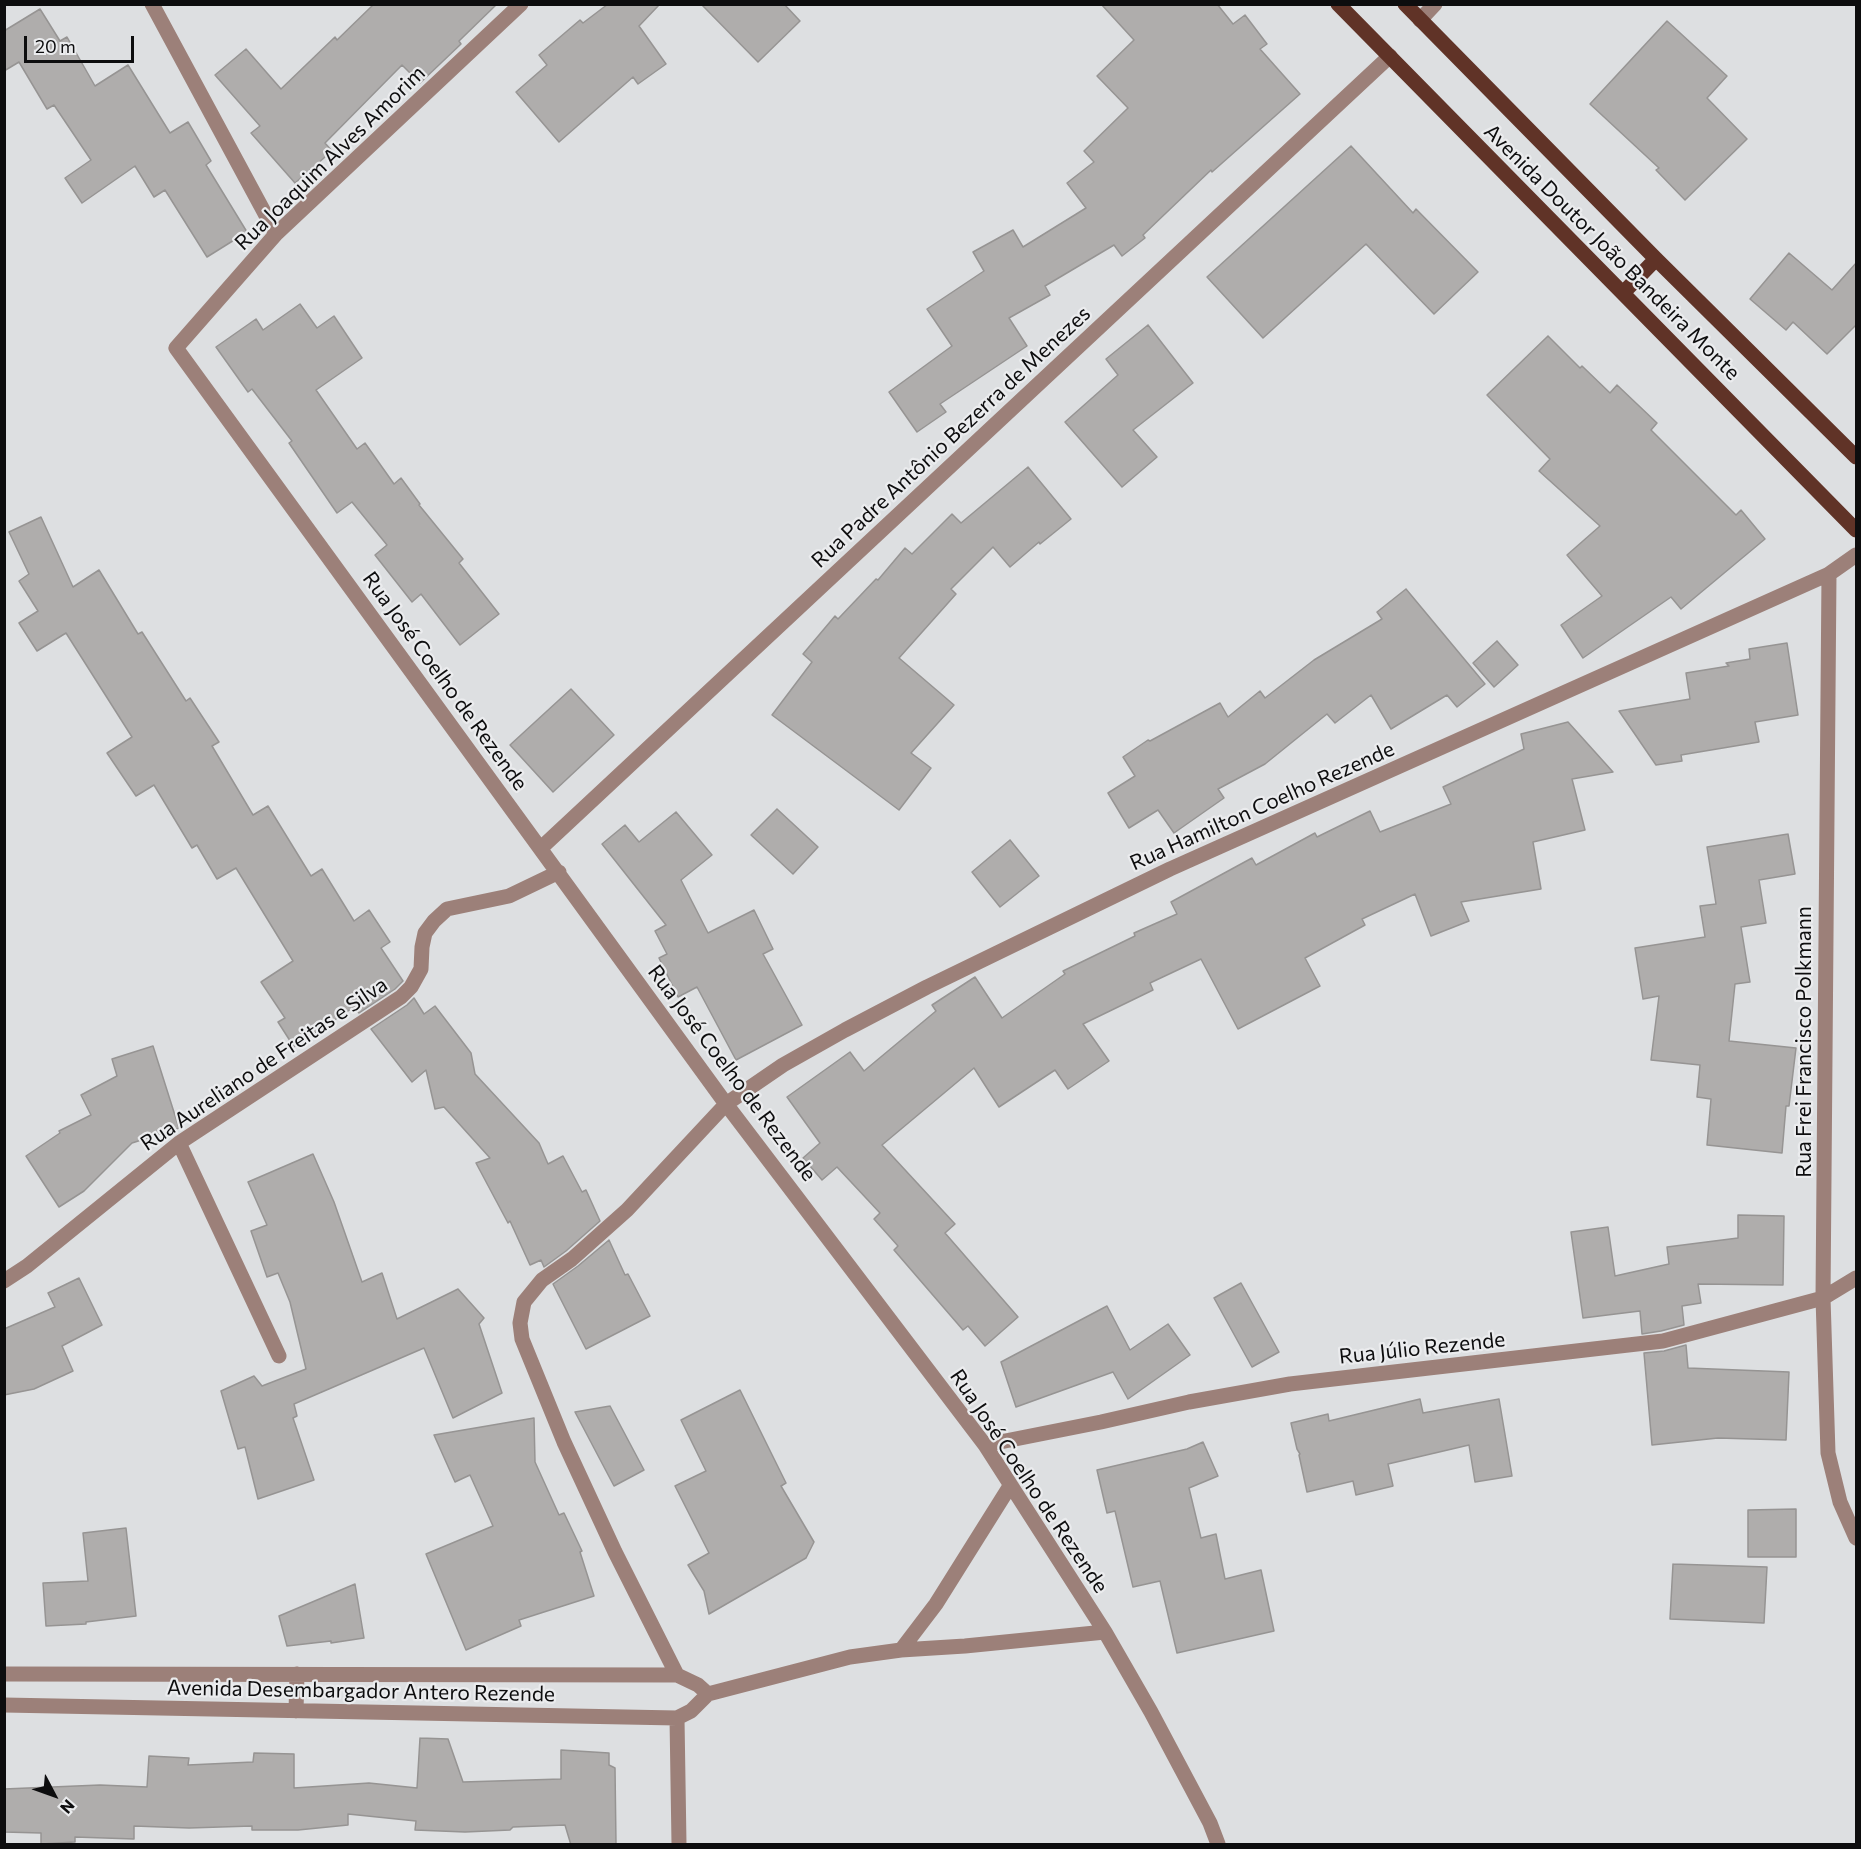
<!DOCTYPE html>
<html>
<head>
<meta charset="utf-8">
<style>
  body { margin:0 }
  #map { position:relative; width:1861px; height:1849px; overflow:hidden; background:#dddfe1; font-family:Commissioner,sans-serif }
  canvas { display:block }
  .frame { position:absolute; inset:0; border:6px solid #0d0d0e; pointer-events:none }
  .north { position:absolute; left:24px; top:1765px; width:60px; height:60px; -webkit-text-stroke:4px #ebecee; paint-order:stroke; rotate:131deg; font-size:16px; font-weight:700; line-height:24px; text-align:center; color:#0d0d0e }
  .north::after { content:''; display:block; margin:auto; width:21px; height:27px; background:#0d0d0e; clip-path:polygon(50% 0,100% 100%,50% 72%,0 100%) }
  .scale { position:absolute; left:24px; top:36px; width:110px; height:27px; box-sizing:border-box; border:3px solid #0d0d0e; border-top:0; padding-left:8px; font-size:18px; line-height:21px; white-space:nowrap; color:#0d0d0e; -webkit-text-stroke:4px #ebecee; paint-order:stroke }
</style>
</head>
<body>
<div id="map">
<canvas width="1861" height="1849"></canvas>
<div class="frame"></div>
<div class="north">N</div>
<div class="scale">20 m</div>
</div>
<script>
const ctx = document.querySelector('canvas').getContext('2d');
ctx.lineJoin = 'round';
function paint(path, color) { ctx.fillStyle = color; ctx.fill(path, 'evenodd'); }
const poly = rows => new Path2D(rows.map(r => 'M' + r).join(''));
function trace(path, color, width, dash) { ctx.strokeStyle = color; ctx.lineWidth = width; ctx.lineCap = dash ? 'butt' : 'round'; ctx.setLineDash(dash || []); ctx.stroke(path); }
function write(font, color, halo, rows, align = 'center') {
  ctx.font = font + ' Commissioner,sans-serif'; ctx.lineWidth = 4.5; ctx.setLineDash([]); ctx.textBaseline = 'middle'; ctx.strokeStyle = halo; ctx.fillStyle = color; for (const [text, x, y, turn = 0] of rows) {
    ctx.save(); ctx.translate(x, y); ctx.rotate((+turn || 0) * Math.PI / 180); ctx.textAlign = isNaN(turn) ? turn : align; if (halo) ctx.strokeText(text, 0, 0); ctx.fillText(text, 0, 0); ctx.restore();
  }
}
const building = poly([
  [374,4,497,4,459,41,461,44,420,83,402,65,325,143,332,151,295,183,251,133,260,126,215,75,246,49,281,89,335,37,337,40,374,4],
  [608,4,660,4,639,26,666,64,638,84,633,77,559,142,516,92,547,65,539,55,580,20,583,23,608,4],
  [701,4,784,4,800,21,758,62,701,4],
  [1101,4,1217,4,1233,24,1245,15,1267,44,1260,49,1300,94,1212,172,1211,170,1143,235,1145,238,1122,256,1114,245,1045,286,1050,295,1009,318,1027,346,940,404,946,412,917,432,889,392,952,346,927,309,984,271,973,252,1013,230,1023,247,1086,208,1067,183,1094,162,1084,151,1128,108,1097,76,1134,40,1101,4],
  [40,9,60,41,67,37,95,86,128,65,170,133,188,122,211,161,206,165,247,232,207,257,165,190,154,197,135,166,82,203,65,178,91,160,54,105,47,109,19,62,4,71,4,31,40,9],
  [1667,21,1727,76,1707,98,1747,139,1685,200,1656,170,1659,168,1590,104,1667,21],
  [1351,146,1413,213,1416,209,1478,272,1434,314,1366,244,1263,338,1207,277,1351,146],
  [1789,253,1832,290,1857,262,1857,324,1827,354,1793,322,1786,330,1750,299,1789,253],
  [300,304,317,328,334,316,362,358,316,390,357,449,365,443,394,484,401,478,420,504,419,505,463,559,459,563,499,614,460,645,421,594,412,602,375,555,387,545,352,502,337,513,289,443,292,441,252,389,248,392,216,347,256,319,263,330,300,304],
  [1148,325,1193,383,1133,430,1157,457,1122,487,1065,422,1118,375,1106,359,1148,325],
  [1548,336,1580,368,1582,366,1610,393,1617,385,1657,423,1651,430,1736,515,1741,510,1765,539,1681,609,1671,597,1583,658,1561,625,1602,596,1567,555,1600,526,1539,471,1550,459,1487,395,1548,336],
  [1028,467,1071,519,1040,544,1039,542,1010,567,993,547,951,589,956,594,899,658,954,705,911,753,931,768,899,810,772,715,812,662,803,654,835,616,838,619,876,579,878,580,905,548,912,554,952,514,961,523,1028,467],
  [41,517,73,587,99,570,138,634,142,632,186,701,190,698,219,742,212,746,253,815,268,806,311,876,322,869,354,921,369,910,390,942,381,948,403,981,395,989,359,1013,354,1007,294,1047,278,1022,285,1018,261,982,293,961,236,868,217,879,197,845,192,848,154,785,136,796,107,753,132,737,66,633,37,651,19,623,38,611,19,581,29,574,9,532,41,517],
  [1406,589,1485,684,1457,707,1447,695,1391,729,1371,695,1335,723,1327,714,1265,764,1218,789,1224,798,1174,833,1158,810,1129,828,1108,793,1135,776,1123,757,1148,740,1150,741,1220,703,1228,717,1260,691,1265,698,1314,660,1382,619,1377,612,1406,589],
  [1497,641,1518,665,1494,687,1473,663,1497,641],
  [1787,643,1798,715,1755,722,1759,742,1681,755,1682,761,1656,765,1619,711,1690,699,1686,673,1729,666,1726,663,1750,659,1749,649,1787,643],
  [571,689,614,735,553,792,510,745,571,689],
  [1568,722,1613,772,1572,779,1585,830,1533,842,1541,889,1461,902,1469,921,1431,936,1415,894,1362,919,1365,925,1305,958,1320,986,1238,1029,1201,959,1150,983,1153,990,1083,1024,1109,1061,1068,1089,1055,1070,999,1107,974,1068,882,1145,955,1224,945,1233,1018,1317,985,1346,968,1326,963,1330,894,1250,898,1246,874,1219,880,1213,837,1167,822,1180,803,1158,820,1143,787,1097,850,1052,864,1071,936,1011,932,1005,975,977,1002,1018,1065,974,1063,971,1135,936,1134,933,1177,914,1171,902,1252,858,1256,865,1315,833,1317,837,1370,811,1380,832,1451,804,1443,787,1524,749,1521,734,1568,722],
  [777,809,818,847,793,874,751,835,777,809],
  [676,812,712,855,681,880,708,933,754,910,773,949,763,954,802,1025,736,1060,697,987,678,997,659,958,667,954,655,931,666,925,602,844,625,825,639,842,676,812],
  [1788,834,1795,874,1759,880,1766,923,1741,927,1750,982,1735,984,1729,1041,1796,1048,1789,1106,1786,1106,1782,1153,1707,1145,1711,1099,1697,1097,1700,1065,1651,1060,1659,996,1643,999,1635,948,1705,937,1700,906,1716,904,1707,847,1788,834],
  [1010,840,1039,876,1000,907,972,872,1010,840],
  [414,998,424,1014,435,1006,471,1053,475,1074,539,1143,548,1164,563,1156,582,1192,586,1190,600,1221,566,1251,544,1267,541,1260,530,1265,510,1221,508,1223,476,1163,490,1158,444,1107,435,1109,426,1070,412,1082,371,1029,407,1005,414,998],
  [153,1046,179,1128,132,1143,84,1191,59,1207,26,1156,60,1133,59,1131,91,1115,81,1095,117,1076,112,1059,153,1046],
  [313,1154,334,1202,362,1282,382,1273,397,1319,458,1289,484,1318,479,1324,502,1393,453,1418,424,1348,294,1404,297,1416,293,1418,314,1480,258,1499,245,1447,238,1449,221,1391,254,1376,262,1386,306,1369,290,1302,278,1273,267,1277,251,1231,267,1225,248,1182,313,1154],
  [1738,1215,1784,1216,1783,1285,1698,1284,1701,1303,1682,1306,1684,1325,1661,1331,1642,1334,1640,1311,1583,1318,1571,1232,1608,1227,1615,1276,1669,1264,1667,1247,1738,1238,1738,1215],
  [609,1240,625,1275,628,1274,650,1316,586,1349,553,1284,578,1266,609,1240],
  [79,1278,102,1325,62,1346,73,1371,34,1389,4,1395,4,1329,55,1307,48,1293,79,1278],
  [1241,1283,1279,1352,1252,1367,1214,1298,1241,1283],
  [1107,1306,1130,1350,1168,1324,1190,1355,1128,1399,1113,1372,1016,1407,1001,1362,1107,1306],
  [1686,1345,1688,1368,1789,1372,1786,1440,1718,1438,1652,1445,1644,1353,1664,1351,1686,1345],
  [740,1390,786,1483,781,1486,814,1542,806,1558,709,1614,704,1591,688,1565,709,1553,675,1486,706,1471,681,1420,740,1390],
  [1420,1399,1423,1413,1499,1399,1512,1476,1475,1482,1469,1445,1388,1464,1393,1486,1356,1495,1353,1481,1307,1492,1299,1455,1300,1454,1297,1449,1291,1423,1328,1414,1329,1421,1420,1399],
  [610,1406,644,1470,614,1486,575,1412,610,1406],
  [534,1418,535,1462,559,1515,564,1513,582,1551,580,1552,594,1596,519,1620,521,1626,466,1650,426,1554,493,1526,470,1475,455,1482,434,1435,534,1418],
  [1203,1442,1218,1476,1189,1488,1201,1538,1216,1534,1225,1579,1261,1570,1274,1631,1177,1653,1160,1581,1133,1587,1115,1511,1107,1513,1097,1470,1187,1449,1203,1442],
  [1796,1509,1796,1557,1748,1557,1748,1510,1796,1509],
  [126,1528,136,1616,86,1622,86,1624,46,1626,43,1583,88,1581,83,1533,126,1528],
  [1673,1564,1767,1567,1764,1623,1670,1619,1673,1564],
  [355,1584,364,1638,331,1643,331,1641,287,1646,279,1616,355,1584],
  [420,1738,448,1739,463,1782,561,1779,561,1750,609,1753,609,1765,615,1768,616,1844,571,1845,565,1825,513,1827,510,1830,465,1832,415,1830,416,1821,348,1814,348,1825,298,1830,252,1830,252,1826,189,1828,134,1826,134,1839,75,1837,75,1842,41,1844,41,1833,4,1832,4,1789,100,1785,147,1787,149,1756,189,1758,188,1765,253,1762,254,1753,294,1754,294,1788,369,1783,417,1788,420,1738]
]);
const minor = poly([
  [152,4,276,234],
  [521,4,276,234,176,348,726,1104,985,1445,1105,1632,1151,1712,1210,1823,1218,1844],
  [1420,20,1435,4],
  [1856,555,1829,574,1823,1298,1828,1453,1840,1502,1856,1538],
  [541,848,1390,56],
  [179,1143,279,1356],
  [4,1281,27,1266,179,1143,401,997,411,987,421,969,422,947,425,933,434,921,447,909,509,896,559,872],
  [985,1445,1101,1422,1189,1402,1290,1384,1663,1341,1823,1298,1856,1278],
  [901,1650,936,1604,1010,1486],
  [4,1674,677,1675,698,1685,708,1694],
  [677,1675,615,1552,564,1442,522,1339,520,1323,524,1302,542,1280,572,1259,627,1210,726,1104,783,1065,845,1030,927,987,1170,869,1829,574],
  [4,1705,677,1718,691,1711,708,1694,850,1657,901,1650,965,1646,1105,1632],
  [296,1711,297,1674],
  [677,1718,679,1844]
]);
const major = poly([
  [1338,4,1856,530],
  [1405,4,1656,259,1856,457],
  [1623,293,1656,259]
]);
const streetNames = [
  ["Rua Joaquim Alves Amorim",330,158,-44],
  ["Avenida Doutor João Bandeira Monte",1612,252,45],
  ["Rua Padre Antônio Bezerra de Menezes",951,437,-43],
  ["Rua José Coelho de Rezende",445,681,54],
  ["Rua Hamilton Coelho Rezende",1262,806,-24],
  ["Rua Frei Francisco Polkmann",1804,1042,-90],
  ["Rua Aureliano de Freitas e Silva",264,1064,-34],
  ["Rua José Coelho de Rezende",732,1073,53],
  ["Rua Júlio Rezende",1422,1348,-6],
  ["Rua José Coelho de Rezende",1029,1481,56],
  ["Avenida Desembargador Antero Rezende",361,1691,1]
];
paint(building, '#afadac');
trace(building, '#969493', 1.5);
trace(minor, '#9c8079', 15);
trace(major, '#603327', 15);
write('21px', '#0d0d0e', '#ebecee', streetNames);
</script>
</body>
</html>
